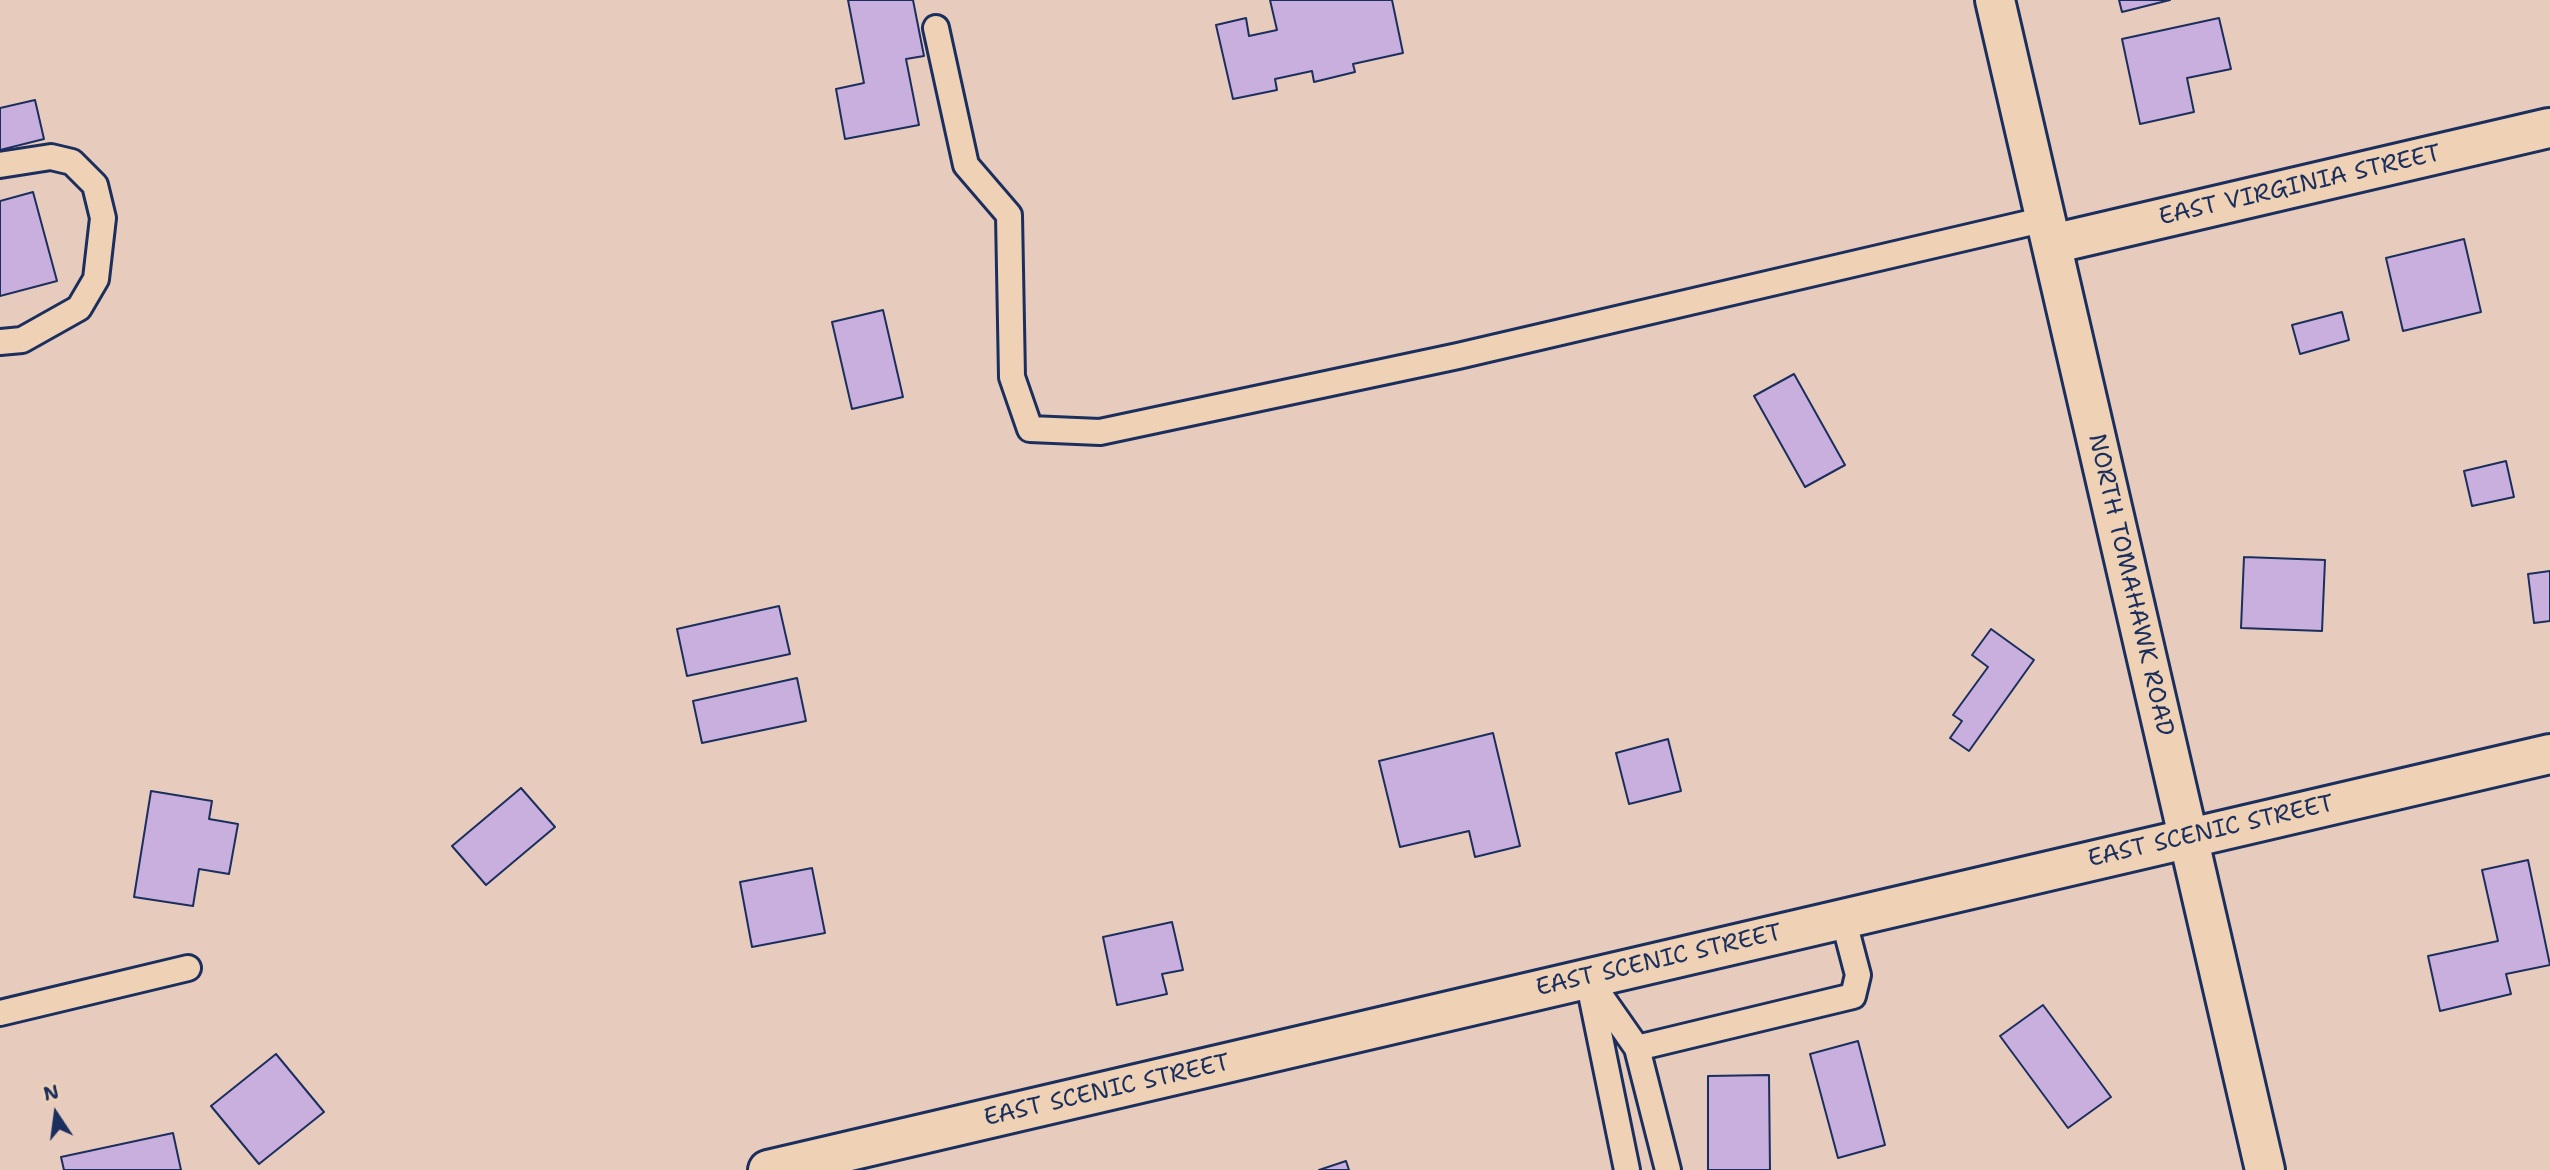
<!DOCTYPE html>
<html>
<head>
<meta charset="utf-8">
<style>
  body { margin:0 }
  #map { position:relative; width:2550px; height:1170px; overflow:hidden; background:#e7cbbd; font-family:"Shantell Sans",sans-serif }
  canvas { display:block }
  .north { position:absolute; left:21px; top:1079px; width:70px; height:70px; -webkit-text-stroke:5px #efd2b5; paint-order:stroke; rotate:347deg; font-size:19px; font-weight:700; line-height:28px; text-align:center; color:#1b2f5e }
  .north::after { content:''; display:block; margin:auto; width:24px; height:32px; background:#1b2f5e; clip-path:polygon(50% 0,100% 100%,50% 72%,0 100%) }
</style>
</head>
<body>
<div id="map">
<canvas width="2550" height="1170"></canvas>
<div class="north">N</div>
</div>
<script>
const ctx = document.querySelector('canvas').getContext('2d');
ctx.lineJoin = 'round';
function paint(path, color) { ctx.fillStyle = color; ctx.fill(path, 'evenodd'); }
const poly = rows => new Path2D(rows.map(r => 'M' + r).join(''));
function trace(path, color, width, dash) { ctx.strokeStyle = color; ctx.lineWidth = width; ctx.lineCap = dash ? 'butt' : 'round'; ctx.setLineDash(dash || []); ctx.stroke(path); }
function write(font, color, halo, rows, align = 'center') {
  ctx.font = font + ' "Shantell Sans",sans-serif'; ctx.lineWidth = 6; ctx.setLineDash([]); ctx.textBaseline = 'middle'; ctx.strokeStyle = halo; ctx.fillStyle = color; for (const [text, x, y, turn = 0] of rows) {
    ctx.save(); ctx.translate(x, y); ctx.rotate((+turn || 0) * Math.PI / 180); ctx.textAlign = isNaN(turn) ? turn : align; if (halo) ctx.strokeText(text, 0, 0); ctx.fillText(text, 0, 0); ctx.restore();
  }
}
const building = poly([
  [848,0,913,0,924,56,906,59,919,125,845,139,836,89,864,83,848,0],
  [1270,0,1392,0,1403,53,1353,64,1355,72,1314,82,1312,71,1275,79,1277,90,1233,99,1216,25,1246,18,1249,36,1277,30,1270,0],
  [2119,0,2170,0,2122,12,2119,0],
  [2219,18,2231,69,2187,78,2194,112,2140,124,2122,39,2219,18],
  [35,100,44,139,0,150,0,108,35,100],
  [33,192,57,281,0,296,0,201,33,192],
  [2464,239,2481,312,2403,331,2386,258,2464,239],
  [883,310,903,397,852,409,832,322,883,310],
  [2342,312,2349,340,2300,354,2292,325,2342,312],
  [1794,374,1845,465,1805,487,1754,396,1794,374],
  [2506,461,2514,497,2472,506,2464,471,2506,461],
  [2244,557,2325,560,2322,631,2241,628,2244,557],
  [2550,571,2550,621,2534,623,2528,574,2550,571],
  [779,606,790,654,687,676,677,629,779,606],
  [1991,629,2034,660,1969,751,1950,738,1962,721,1953,715,1988,667,1972,655,1991,629],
  [797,678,806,721,702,743,693,701,797,678],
  [1493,733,1520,846,1475,857,1469,831,1400,847,1379,761,1493,733],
  [1668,739,1681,791,1629,804,1616,753,1668,739],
  [521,788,555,827,486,885,452,846,521,788],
  [151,791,212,801,209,819,238,824,229,874,199,869,193,906,134,897,151,791],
  [2528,860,2550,965,2506,974,2511,994,2440,1011,2428,956,2498,941,2482,870,2528,860],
  [812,868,825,933,752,947,740,882,812,868],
  [1172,922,1183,970,1162,974,1167,994,1117,1005,1103,937,1172,922],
  [2043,1005,2111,1097,2068,1128,2000,1036,2043,1005],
  [1858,1041,1885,1145,1838,1158,1810,1054,1858,1041],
  [276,1054,324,1112,259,1164,211,1106,276,1054],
  [1769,1075,1770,1170,1708,1170,1708,1076,1769,1075],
  [173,1133,181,1170,64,1170,61,1157,173,1133],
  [1346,1161,1349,1170,1319,1170,1346,1161]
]);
const service = poly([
  [936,28,966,165,1009,215,1012,377,1030,429,1100,432,1458,356,2046,219],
  [0,165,51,157,72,162,95,185,103,218,96,279,79,308,22,340,0,342],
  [1588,978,1637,1048,1668,1170],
  [1590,989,1627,1170],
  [0,1013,188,968],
  [1637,1048,1853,996,1858,975,1843,918]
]);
const minor = poly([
  [2052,244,2549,128],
  [768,1170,2550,754]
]);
const tertiary = poly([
  [1995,0,2265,1170]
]);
const streetNames = [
  ["EAST VIRGINIA STREET",2300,186,-13],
  ["NORTH TOMAHAWK ROAD",2130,585,77],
  ["EAST SCENIC STREET",2211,832,-13],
  ["EAST SCENIC STREET",1659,961,-13],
  ["EAST SCENIC STREET",1107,1091,-13]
];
paint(building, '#c9afdd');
trace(building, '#1b2f5e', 2);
trace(service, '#1b2f5e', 30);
trace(minor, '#1b2f5e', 44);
trace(tertiary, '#1b2f5e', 44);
trace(service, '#efd2b5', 24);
trace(minor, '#efd2b5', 38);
trace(tertiary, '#efd2b5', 38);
write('24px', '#1b2f5e', '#efd2b5', streetNames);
</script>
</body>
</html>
